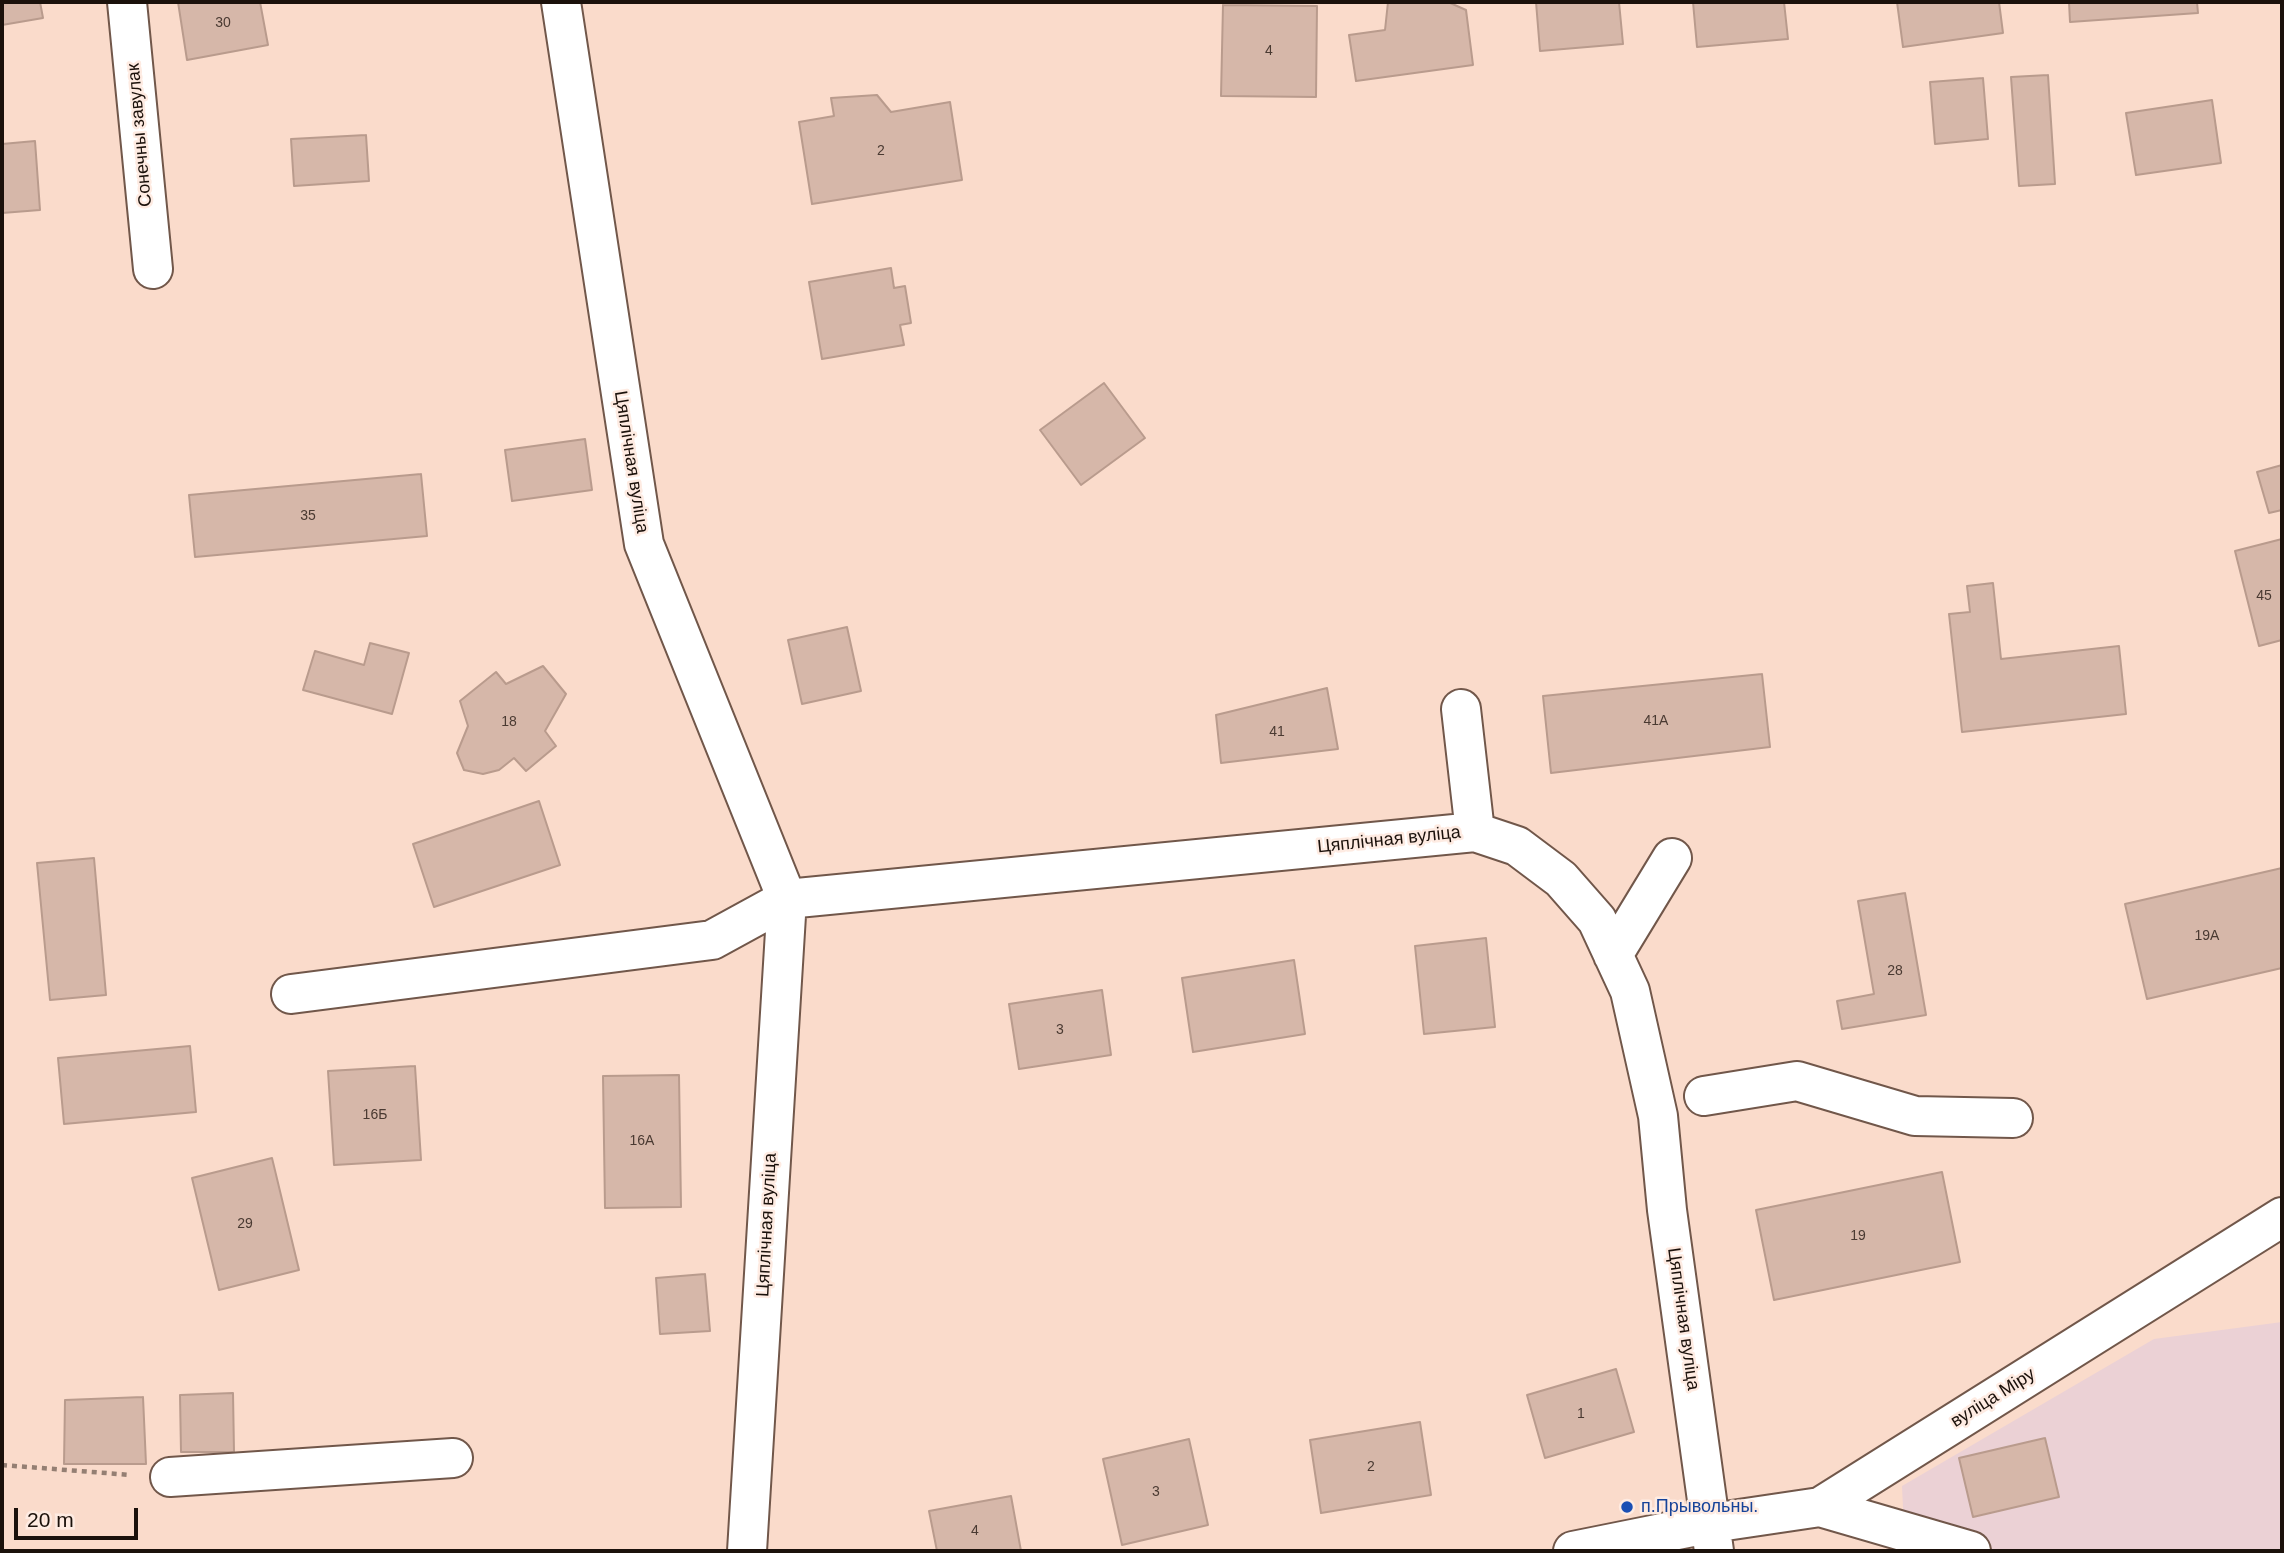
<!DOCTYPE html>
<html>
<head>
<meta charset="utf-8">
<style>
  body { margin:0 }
  #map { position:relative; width:2284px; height:1553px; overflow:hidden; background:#fadbcb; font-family:Helvetica,sans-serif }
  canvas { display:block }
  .frame { position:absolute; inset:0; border:4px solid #1b110b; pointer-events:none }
  .scale { position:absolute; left:14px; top:1508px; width:124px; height:32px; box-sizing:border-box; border:4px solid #1b110b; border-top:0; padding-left:9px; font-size:21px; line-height:24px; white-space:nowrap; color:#1b110b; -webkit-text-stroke:5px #feebe2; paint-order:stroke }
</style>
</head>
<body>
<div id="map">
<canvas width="2284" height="1553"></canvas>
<div class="frame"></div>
<div class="scale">20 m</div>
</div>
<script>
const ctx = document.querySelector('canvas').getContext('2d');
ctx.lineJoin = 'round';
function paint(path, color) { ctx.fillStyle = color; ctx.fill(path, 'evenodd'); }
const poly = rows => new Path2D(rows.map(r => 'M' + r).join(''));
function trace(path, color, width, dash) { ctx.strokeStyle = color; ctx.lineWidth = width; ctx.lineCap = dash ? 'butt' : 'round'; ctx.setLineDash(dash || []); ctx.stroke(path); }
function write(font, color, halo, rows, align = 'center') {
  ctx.font = font + ' Helvetica,sans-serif'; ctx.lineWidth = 5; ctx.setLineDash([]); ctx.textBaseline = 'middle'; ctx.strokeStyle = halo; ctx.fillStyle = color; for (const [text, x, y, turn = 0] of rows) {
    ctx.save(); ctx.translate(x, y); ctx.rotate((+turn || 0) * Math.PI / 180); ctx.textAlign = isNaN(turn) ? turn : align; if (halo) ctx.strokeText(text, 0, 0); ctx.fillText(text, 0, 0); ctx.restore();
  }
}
const industrial = poly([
  [2282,1322,2282,1551,1905,1551,1902,1486,2154,1339]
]);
const building = poly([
  [2,2,40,2,43,18,2,25,2,2],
  [178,2,260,2,268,45,187,60,178,2],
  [1388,2,1448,2,1466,10,1473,65,1356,81,1349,35,1385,30,1388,2],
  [1536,2,1619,2,1623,44,1540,51,1536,2],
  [1693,2,1784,2,1788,39,1697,47,1693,2],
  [1897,2,1999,2,2003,33,1903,47,1897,2],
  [2069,2,2197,2,2198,13,2070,22,2069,2],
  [1223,5,1317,6,1316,97,1221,96,1223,5],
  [2048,75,2055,184,2019,186,2011,77,2048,75],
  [1983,78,1988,139,1935,144,1930,82,1983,78],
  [877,95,891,112,950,102,962,180,812,204,799,122,834,116,831,98,877,95],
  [2212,100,2221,163,2136,175,2126,113,2212,100],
  [366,135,369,181,294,186,291,139,366,135],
  [35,141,40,210,2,213,2,144,35,141],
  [891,268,894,288,905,286,911,323,900,325,904,345,822,359,809,282,891,268],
  [1104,383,1145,438,1081,485,1040,430,1104,383],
  [585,439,592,490,512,501,505,450,585,439],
  [2282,465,2282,510,2269,513,2257,472,2282,465],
  [421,474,427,536,195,557,189,495,421,474],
  [2282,539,2282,640,2259,646,2235,551,2282,539],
  [1993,583,2001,659,2119,646,2126,714,1962,732,1949,614,1970,612,1967,586,1993,583],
  [847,627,861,691,802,704,788,640,847,627],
  [370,643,409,653,392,714,303,690,315,651,364,665,370,643],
  [543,666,566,694,545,731,556,746,526,771,514,758,499,770,483,774,464,770,457,753,468,726,460,701,496,672,506,684,543,666],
  [1762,674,1770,747,1551,773,1543,696,1762,674],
  [1327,688,1338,749,1221,763,1216,715,1327,688],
  [539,801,560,865,434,907,413,844,539,801],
  [94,858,106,995,50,1000,37,863,94,858],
  [2282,868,2282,968,2147,999,2125,904,2282,868],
  [1905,893,1926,1015,1842,1029,1837,1001,1874,994,1858,901,1905,893],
  [1486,938,1495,1027,1424,1034,1415,946,1486,938],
  [1294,960,1305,1034,1193,1052,1182,978,1294,960],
  [1102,990,1111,1055,1019,1069,1009,1004,1102,990],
  [190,1046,196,1112,64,1124,58,1058,190,1046],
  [415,1066,421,1160,334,1165,328,1071,415,1066],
  [679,1075,681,1207,605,1208,603,1076,679,1075],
  [272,1158,299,1270,219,1290,192,1178,272,1158],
  [1942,1172,1960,1262,1774,1300,1756,1210,1942,1172],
  [705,1274,710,1331,660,1334,656,1278,705,1274],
  [1616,1369,1634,1432,1545,1458,1527,1395,1616,1369],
  [233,1393,234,1452,181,1452,180,1395,233,1393],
  [143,1397,146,1464,64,1464,65,1400,143,1397],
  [1420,1422,1431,1495,1321,1513,1310,1440,1420,1422],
  [2045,1438,2059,1497,1973,1517,1959,1458,2045,1438],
  [1189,1439,1208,1525,1122,1545,1103,1459,1189,1439],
  [1011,1496,1021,1551,937,1551,929,1511,1011,1496]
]);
const path = poly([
  [2,1465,131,1475]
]);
const minor = poly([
  [127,2,153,269],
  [561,2,644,544,787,899,1475,832,1517,846,1561,879,1597,920,1630,991,1658,1116,1667,1210,1714,1551],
  [1461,709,1475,832],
  [1613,955,1672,858],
  [291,994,712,940,787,899,747,1551],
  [1704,1096,1797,1081,1915,1116,2013,1118],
  [170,1477,453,1458],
  [1820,1507,1971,1551],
  [1573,1551,1712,1523,1820,1507,2282,1217]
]);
const markers = [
  [1627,1507,7,"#1a4fb4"]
];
const numberNames = [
  ["30",223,23],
  ["4",1269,51],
  ["2",881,151],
  ["35",308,516],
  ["45",2264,596],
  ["41А",1656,721],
  ["18",509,722],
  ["41",1277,732],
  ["19А",2207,936],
  ["28",1895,971],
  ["3",1060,1030],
  ["16Б",375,1115],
  ["16А",642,1141],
  ["29",245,1224],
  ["19",1858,1236],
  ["1",1581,1414],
  ["2",1371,1467],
  ["3",1156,1492],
  ["4",975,1531]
];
const streetNames = [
  ["Сонечны завулак",140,135,-95],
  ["Цяплічная вуліца",631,462,81],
  ["Цяплічная вуліца",1389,840,-6],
  ["Цяплічная вуліца",767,1225,-87],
  ["Цяплічная вуліца",1683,1319,82],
  ["вуліца Міру",1993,1398,-32]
];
const transitNames = [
  ["п.Прывольны.",1641,1507]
];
paint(industrial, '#ebd1d5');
paint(building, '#d6b7a9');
trace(building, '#b99b8d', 2);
trace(minor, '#71574a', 42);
trace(path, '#947f73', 4.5, [5, 5]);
trace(minor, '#fff', 38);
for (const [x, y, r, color] of markers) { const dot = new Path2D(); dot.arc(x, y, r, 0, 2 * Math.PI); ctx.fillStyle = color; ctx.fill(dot); trace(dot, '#feebe2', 2.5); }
write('14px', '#4a3a32', null, numberNames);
write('18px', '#1b110b', '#feebe2', streetNames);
write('18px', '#164399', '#feebe2', transitNames, 'left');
</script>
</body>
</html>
